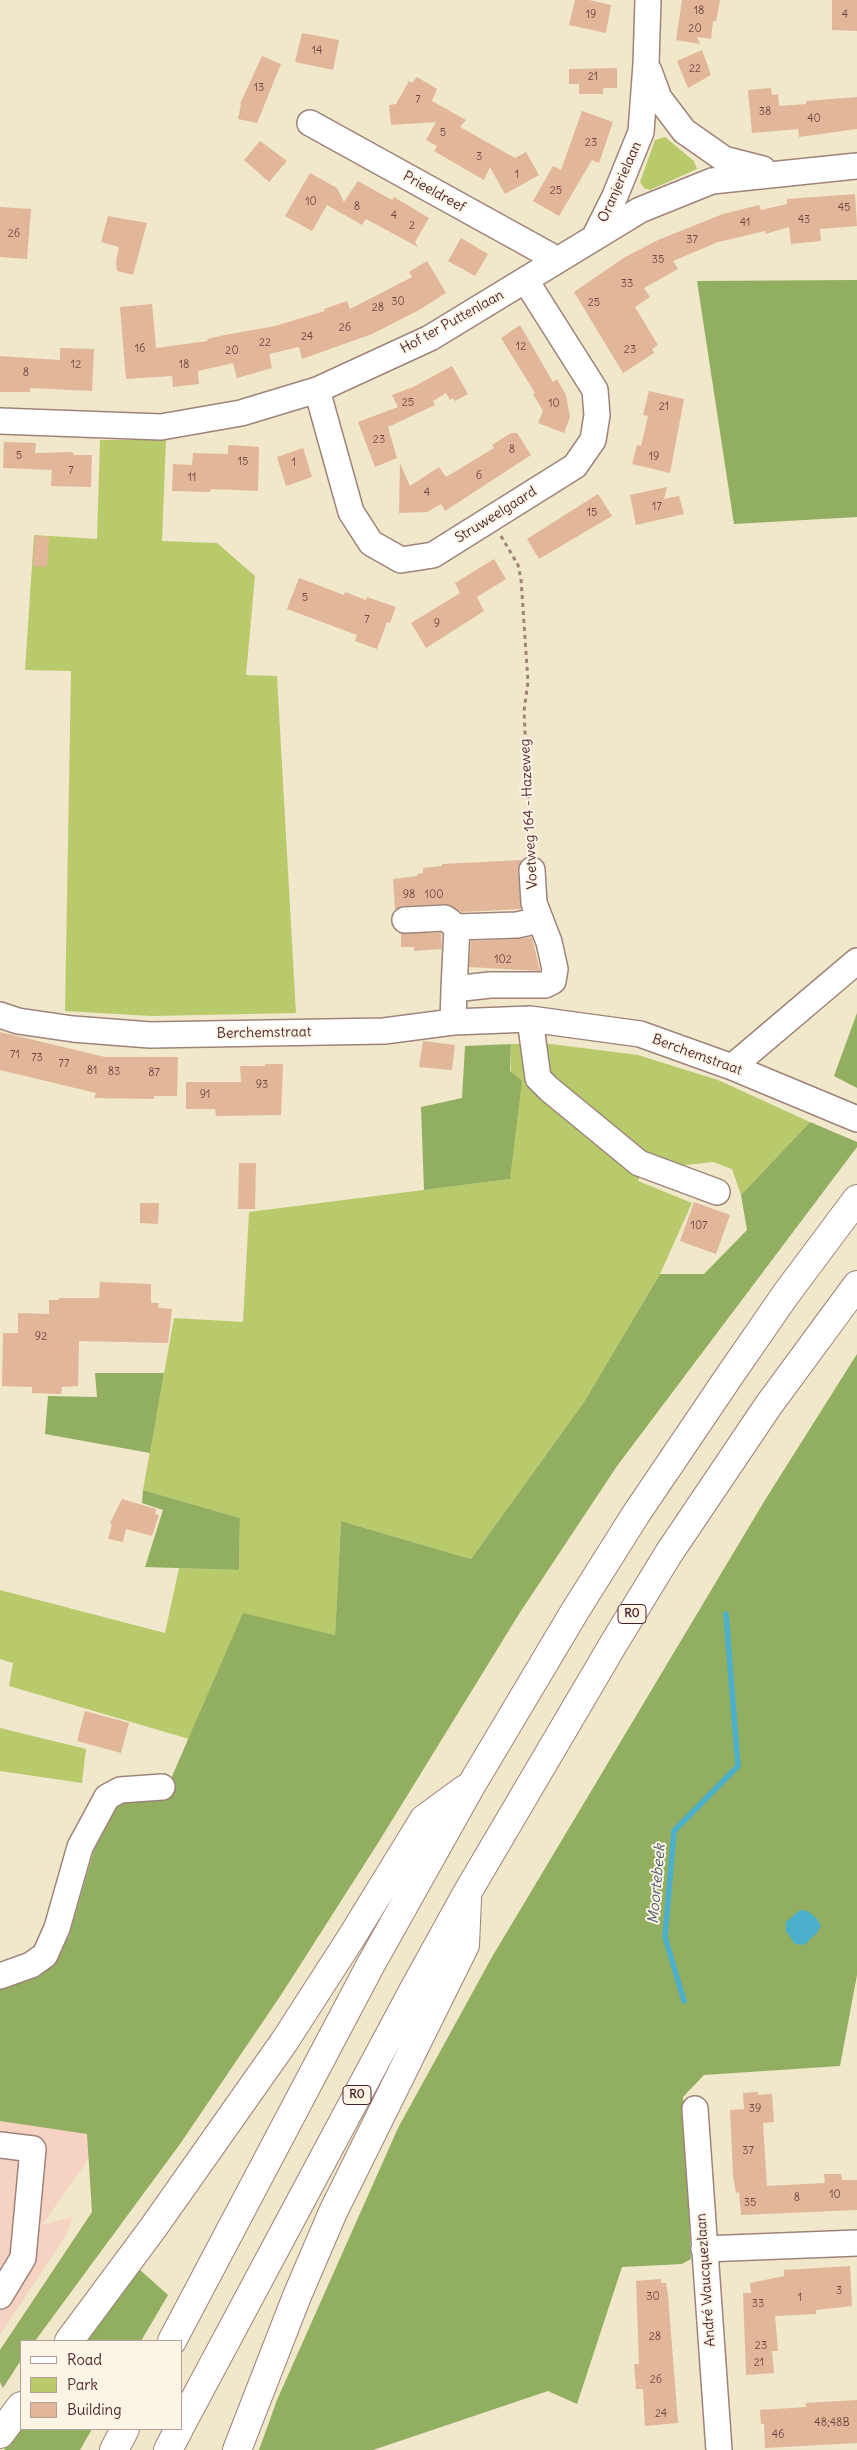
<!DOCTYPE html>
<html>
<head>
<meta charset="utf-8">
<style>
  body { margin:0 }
  #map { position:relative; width:857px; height:2450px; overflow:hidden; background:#f1e7ca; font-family:Delius,sans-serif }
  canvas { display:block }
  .legend { position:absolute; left:20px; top:2340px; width:162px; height:90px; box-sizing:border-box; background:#fcf5e5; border:1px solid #b59f9b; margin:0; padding:6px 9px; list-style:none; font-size:15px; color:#4a1f2b }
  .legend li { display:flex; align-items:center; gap:10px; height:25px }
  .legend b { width:25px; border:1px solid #b59f9b }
</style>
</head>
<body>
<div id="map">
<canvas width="857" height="2450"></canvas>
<ul class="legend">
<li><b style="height:6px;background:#fff"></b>Road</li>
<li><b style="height:14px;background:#b9ca6d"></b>Park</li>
<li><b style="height:14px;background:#e2b699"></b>Building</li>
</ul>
</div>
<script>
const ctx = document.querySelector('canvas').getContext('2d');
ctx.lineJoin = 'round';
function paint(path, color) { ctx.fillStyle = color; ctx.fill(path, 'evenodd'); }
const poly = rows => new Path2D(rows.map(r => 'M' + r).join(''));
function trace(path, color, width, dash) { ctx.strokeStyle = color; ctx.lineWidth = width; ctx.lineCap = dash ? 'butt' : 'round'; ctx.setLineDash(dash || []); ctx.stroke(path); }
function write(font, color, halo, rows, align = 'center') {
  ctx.font = font + ' Delius,sans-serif'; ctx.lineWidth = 4; ctx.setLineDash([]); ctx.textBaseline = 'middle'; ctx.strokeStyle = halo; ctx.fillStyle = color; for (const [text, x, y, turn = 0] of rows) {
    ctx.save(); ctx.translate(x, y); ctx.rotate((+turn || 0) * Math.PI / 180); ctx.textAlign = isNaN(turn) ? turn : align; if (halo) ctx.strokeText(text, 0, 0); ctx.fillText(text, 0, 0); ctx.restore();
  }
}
const built = poly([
  [0,2118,107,2133,42,2225,73,2217,64,2239,0,2335]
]);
const green = poly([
  [665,137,694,161,697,169,650,190,644,188,640,182,655,140],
  [100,440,166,440,162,541,217,543,255,576,246,675,277,676,296,1013,152,1016,65,1011,71,671,25,670,34,535,97,539],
  [511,1044,551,1044,638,1055,718,1080,810,1122,741,1195,732,1169,713,1162,677,1166,647,1158,638,1181,692,1203,660,1274,584,1402,471,1559,341,1521,335,1635,243,1614,189,1739,9,1686,13,1663,0,1659,0,1590,165,1633,179,1568,239,1570,240,1518,143,1490,174,1318,243,1322,249,1212,510,1179],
  [0,1728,86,1749,82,1783,0,1771]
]);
const forest = poly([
  [857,280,857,517,734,524,697,281],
  [857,1013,857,1088,834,1076],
  [511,1044,510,1071,522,1081,510,1179,424,1190,421,1107,462,1098,465,1046],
  [810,1122,857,1142,857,1147,617,1466,519,1614,378,1843,281,1995,180,2144,35,2341,21,2341,21,2360,3,2388,0,2382,0,2350,92,2212,87,2134,0,2121,0,1986,38,1976,69,1936,93,1853,115,1805,123,1800,163,1797,243,1613,335,1635,341,1521,471,1559,584,1402,660,1274,704,1274,747,1230,741,1195],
  [857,1354,857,1975,840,2066,704,2075,683,2097,691,2259,682,2264,622,2267,577,2404,548,2391,373,2450,259,2450,277,2400,398,2128,492,1957,765,1500],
  [95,1373,164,1373,150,1453,45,1434,48,1396,97,1397],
  [143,1490,240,1518,239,1570,145,1567,163,1510,142,1503],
  [140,2270,168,2295,141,2341,86,2341],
  [21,2427,21,2429,92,2429,80,2450,4,2450]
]);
const water = poly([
  [800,1910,808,1911,817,1919,821,1926,817,1933,804,1945,795,1944,786,1931,786,1922]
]);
const stream = poly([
  [684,2001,665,1937,674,1831,738,1766,726,1614]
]);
const building = poly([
  [575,0,589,0,611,5,606,33,569,25],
  [682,0,720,0,716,21,713,21,711,39,697,37,700,44,676,40],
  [832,0,857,0,857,31,832,30],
  [302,33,339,40,333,70,295,62],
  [702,50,711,75,688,88,677,61],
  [262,56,281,64,257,123,238,119,241,104,240,104],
  [617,68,617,88,603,88,603,94,579,94,579,84,569,84,569,69],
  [417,77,437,89,432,101,466,120,460,127,515,158,526,152,539,175,505,194,490,167,484,180,434,151,437,146,426,140,436,122,391,125,389,105,396,104,409,81,412,83],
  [771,88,772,95,778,94,779,106,806,104,806,101,857,97,857,129,799,137,798,129,752,133,748,90],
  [582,111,613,122,599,163,592,160,559,216,533,201,553,166,561,170],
  [260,141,287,161,269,182,244,160],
  [310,173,337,188,344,202,358,181,392,200,394,197,429,218,415,242,418,247,366,219,362,225,327,205,312,231,285,216],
  [855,194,857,226,820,229,821,241,791,244,789,227,765,234,765,231,718,242,673,261,678,269,644,288,650,297,635,307,658,345,652,349,654,353,623,373,574,292,625,257,658,240,723,214,759,205,761,210,787,204,787,199],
  [0,207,31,209,27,259,0,257],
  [108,216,147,223,133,275,117,271,116,261,119,247,101,242],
  [461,238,488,254,475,276,448,261],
  [427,261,446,293,419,310,372,334,302,359,299,347,269,354,272,368,237,378,233,363,198,371,199,384,173,387,172,376,126,379,120,307,152,304,156,348,208,341,207,339,225,335,275,326,325,311,324,309,347,301,350,309,412,277,409,272],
  [520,325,553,382,557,379,566,395,570,417,564,433,538,423,543,411,533,394,535,393,501,338],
  [60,348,94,349,92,391,30,388,30,392,0,392,0,356,60,360],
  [452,366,468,394,455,401,453,398,450,400,446,393,433,401,435,405,388,427,397,458,375,467,358,422,398,407,392,395,413,387],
  [649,391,684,399,670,473,632,464,637,445,641,446,648,416,643,415],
  [511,433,517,433,531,455,445,511,441,504,427,512,399,513,400,463,410,486,439,467,446,477,494,448,492,445],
  [4,442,36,443,35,453,72,452,74,455,92,455,91,487,51,486,52,470,3,468],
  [231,445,259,447,258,491,211,489,210,492,172,491,173,464,192,465,193,453,228,454,228,446],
  [303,448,312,477,286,486,277,457],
  [667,487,664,499,679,496,684,514,636,525,630,495],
  [598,494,612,516,539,559,527,539],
  [35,536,49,537,47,567,33,566],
  [494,559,506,579,477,597,484,611,426,648,411,623,460,593,455,583],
  [299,578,344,595,345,592,366,600,367,597,396,607,390,623,387,622,377,649,355,641,357,635,287,609],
  [522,860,518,871,521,909,462,912,444,904,404,906,395,910,393,879,418,876,417,874,423,873,423,868,442,866,442,864],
  [401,933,441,933,442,949,414,951,414,947,401,947],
  [532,937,540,971,469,967,471,941,518,939],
  [0,1032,105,1057,178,1057,177,1096,154,1096,154,1099,94,1098,96,1093,0,1070],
  [423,1041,455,1045,452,1070,419,1067],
  [265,1064,283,1064,281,1115,216,1116,215,1109,186,1109,186,1082,241,1082,240,1066,265,1066],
  [239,1163,256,1163,255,1209,238,1209],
  [694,1202,730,1215,716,1254,680,1241],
  [140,1203,159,1203,158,1224,140,1223],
  [100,1282,151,1284,151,1303,159,1303,158,1308,172,1309,168,1343,79,1341,78,1386,62,1387,61,1394,32,1393,32,1387,2,1386,3,1333,18,1333,18,1313,49,1314,49,1300,59,1300,59,1298,99,1298],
  [122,1499,156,1509,155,1514,159,1515,152,1536,126,1529,123,1542,108,1539,112,1524,110,1523],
  [85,1711,129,1723,121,1753,77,1741],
  [758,2092,758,2095,772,2094,774,2122,763,2123,767,2186,825,2183,824,2174,841,2174,842,2180,857,2180,857,2210,741,2215,739,2192,736,2193,733,2175,730,2110,744,2109,743,2093],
  [850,2266,852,2306,816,2310,816,2314,775,2316,778,2351,772,2351,774,2373,746,2375,743,2293,751,2293,750,2283,784,2276,784,2270],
  [661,2279,661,2283,666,2283,668,2295,678,2423,645,2426,643,2389,636,2389,634,2364,639,2364,636,2281],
  [857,2400,857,2443,765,2448,764,2424,761,2424,760,2410,806,2407,806,2403]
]);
const path = poly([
  [501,536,518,565,521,579,528,682,524,711,531,850]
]);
const minor = poly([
  [649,71,659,98,684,131,724,159,763,169],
  [310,123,558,260],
  [594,238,615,196,641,132,646,64,648,0],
  [317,390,351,512,371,543,401,560,433,555,575,466,593,440,597,415,595,390,526,281],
  [0,421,161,427,241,413,317,390,430,338,640,210,712,181,857,166],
  [405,920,445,918,457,927],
  [454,989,457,927,517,925,540,920],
  [0,1015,18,1021,73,1029,150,1035,384,1031,453,1022,530,1019,640,1034,732,1067,857,1119],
  [530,1019,538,1078,549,1089,639,1163,717,1192],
  [453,1022,454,989,490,985,545,985,553,981,555,969,549,942,534,903,532,870],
  [732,1067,857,961],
  [0,1976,31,1965,45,1955,57,1928,80,1847,107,1797,120,1790,162,1787],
  [695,2109,719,2450],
  [0,2145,33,2149,23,2258,0,2296],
  [704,2249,857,2243]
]);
const highway = poly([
  [69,2341,153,2228,284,2042,351,1938,424,1819,465,1789],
  [172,2341,370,1966,472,1784,575,1611,636,1514,730,1375,786,1294,857,1199],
  [181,2425,414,1989,467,1893,614,1643,669,1553,768,1406,857,1285],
  [0,2434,21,2406],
  [114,2450,125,2429],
  [168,2450,179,2429],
  [237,2450,297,2296,333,2212,465,1945,467,1899]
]);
const numberNames = [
  ["18",699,11],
  ["19",591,15],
  ["4",845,15],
  ["20",695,29],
  ["14",317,51],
  ["22",695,69],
  ["21",593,77],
  ["13",259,88],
  ["7",418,100],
  ["38",765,112],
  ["40",814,119],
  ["5",443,133],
  ["23",591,143],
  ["3",479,157],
  ["1",517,175],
  ["25",556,191],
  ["10",311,202],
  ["8",357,207],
  ["45",844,208],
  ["4",394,216],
  ["43",804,220],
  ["41",745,223],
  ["2",412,226],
  ["26",14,234],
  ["37",692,240],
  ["35",658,260],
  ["33",627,284],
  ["30",398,302],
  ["25",594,303],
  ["28",378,308],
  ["26",345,328],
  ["24",307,337],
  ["22",265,343],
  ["12",521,347],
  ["16",140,349],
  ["23",630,350],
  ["20",232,351],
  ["12",76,365],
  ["18",184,365],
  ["8",26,373],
  ["25",408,403],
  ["10",554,404],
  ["21",664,407],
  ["23",379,440],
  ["8",512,450],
  ["5",19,456],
  ["19",654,457],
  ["15",243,462],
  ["1",294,463],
  ["7",71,471],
  ["6",479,476],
  ["11",192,478],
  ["4",427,493],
  ["17",657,507],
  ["15",592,513],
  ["5",305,598],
  ["7",367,620],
  ["9",437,624],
  ["98",409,895],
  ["100",434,895],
  ["102",503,960],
  ["71",15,1055],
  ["73",37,1058],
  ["77",64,1064],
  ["81",92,1071],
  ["83",114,1072],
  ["87",154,1073],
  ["93",262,1085],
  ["91",205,1095],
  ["107",699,1226],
  ["92",41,1337],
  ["39",755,2109],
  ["37",748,2151],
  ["10",835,2195],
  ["8",797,2198],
  ["35",750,2203],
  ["3",839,2291],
  ["30",653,2297],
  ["1",800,2298],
  ["33",758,2304],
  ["28",655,2337],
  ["23",761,2346],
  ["21",759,2363],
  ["26",656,2380],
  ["24",661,2414],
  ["48;48B",832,2423],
  ["46",778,2435]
];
const shields = [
  [632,1614,28],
  [357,2095,28]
];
const shieldNames = [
  ["R0",632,1614],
  ["R0",357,2095]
];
const streetNames = [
  ["Oranjerielaan",620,182,-66],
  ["Prieeldreef",434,192,29],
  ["Hof ter Puttenlaan",452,322,-29],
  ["Struweelgaard",496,515,-32],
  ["Voetweg 164 - Hazeweg",529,814,-93],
  ["Berchemstraat",264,1033,-1],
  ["Berchemstraat",697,1055,20],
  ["André Waucquezlaan",706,2280,-94]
];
const waterNames = [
  ["Moortebeek",657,1884,-85]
];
paint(built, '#f6d2c3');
paint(green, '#b9ca6d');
paint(forest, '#92ae60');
paint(water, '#4cafcb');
trace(stream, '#4cafcb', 5.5);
paint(building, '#e2b699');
trace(minor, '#9e837a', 28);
trace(highway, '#9e837a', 30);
trace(path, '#9e837a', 3, [4, 4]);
trace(minor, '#fff', 25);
trace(highway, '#fff', 28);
write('11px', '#704546', null, numberNames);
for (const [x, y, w] of shields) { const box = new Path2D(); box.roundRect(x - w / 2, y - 9.5, w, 19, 4); ctx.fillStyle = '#fcf5e5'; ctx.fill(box); trace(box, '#4a1f2b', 1); }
write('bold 12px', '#4a1f2b', null, shieldNames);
write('14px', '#4a1f2b', '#fcf5e5', streetNames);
write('italic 15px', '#4b596b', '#fcf5e5', waterNames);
</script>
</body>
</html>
